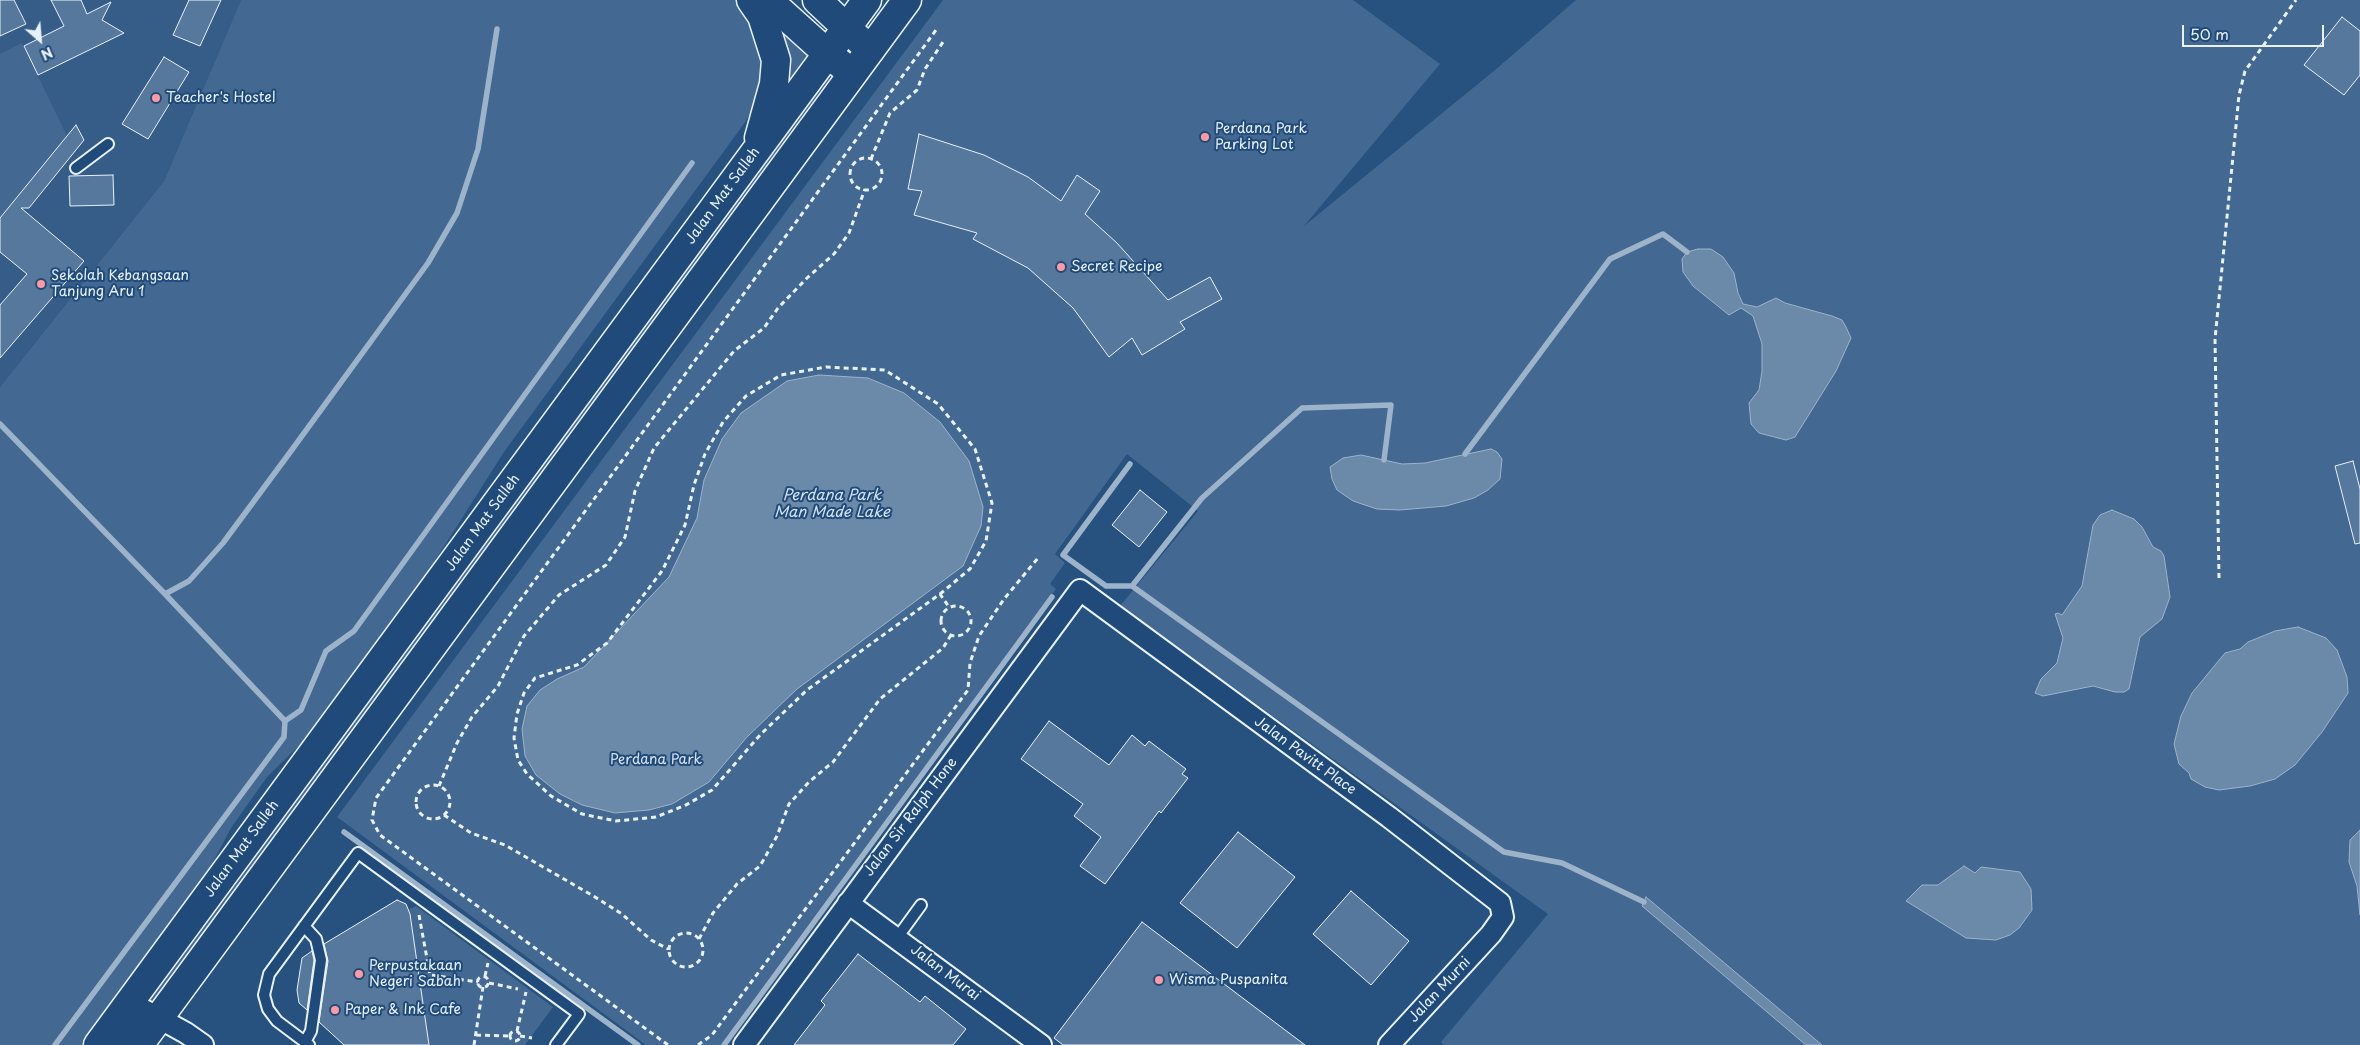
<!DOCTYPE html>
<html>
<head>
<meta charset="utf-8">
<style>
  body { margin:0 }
  #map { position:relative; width:2360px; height:1045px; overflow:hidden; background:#27517f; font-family:"Playpen Sans",sans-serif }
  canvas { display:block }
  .north { position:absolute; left:15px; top:15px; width:50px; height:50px; -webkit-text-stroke:4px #1f4a7a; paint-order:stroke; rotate:153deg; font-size:14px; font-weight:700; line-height:20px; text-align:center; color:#e8f1f8 }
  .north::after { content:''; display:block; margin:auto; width:18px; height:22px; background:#e8f1f8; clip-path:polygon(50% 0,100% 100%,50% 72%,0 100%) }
  .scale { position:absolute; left:2182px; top:25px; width:142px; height:22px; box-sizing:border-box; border:2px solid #e8f1f8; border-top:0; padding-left:6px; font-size:15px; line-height:18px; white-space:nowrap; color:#e8f1f8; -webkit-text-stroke:4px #1f4a7a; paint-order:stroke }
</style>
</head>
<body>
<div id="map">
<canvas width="2360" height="1045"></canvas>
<div class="north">N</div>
<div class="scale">50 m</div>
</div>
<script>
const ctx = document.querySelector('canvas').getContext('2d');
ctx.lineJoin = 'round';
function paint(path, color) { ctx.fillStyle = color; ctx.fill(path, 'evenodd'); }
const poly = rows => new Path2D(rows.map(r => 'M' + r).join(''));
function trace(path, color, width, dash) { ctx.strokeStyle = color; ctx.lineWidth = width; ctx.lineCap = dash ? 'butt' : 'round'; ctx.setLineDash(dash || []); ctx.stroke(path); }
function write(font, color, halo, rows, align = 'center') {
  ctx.font = font + ' "Playpen Sans",sans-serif'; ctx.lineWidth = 4; ctx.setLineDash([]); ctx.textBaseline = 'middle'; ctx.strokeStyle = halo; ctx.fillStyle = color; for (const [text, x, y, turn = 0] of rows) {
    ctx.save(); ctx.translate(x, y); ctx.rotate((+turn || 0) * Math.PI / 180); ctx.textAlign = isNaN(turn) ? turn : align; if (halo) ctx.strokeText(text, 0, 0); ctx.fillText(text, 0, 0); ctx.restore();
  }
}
const built = poly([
  [0,0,241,0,164,181,0,387]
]);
const green = poly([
  [241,0,736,0,751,20,765,55,761,91,746,121,504,452,426,575,308,737,267,777,231,828,200,887,82,1045,0,1045,0,387,164,181],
  [943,0,1353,0,1440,64,1304,226,1495,70,1576,0,2360,0,2360,1045,1443,1045,1441,1042,1548,914,1120,606,1198,511,1127,454,1055,554,1065,563,1050,584,1056,589,722,1045,646,1045,337,817],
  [770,11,810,55,783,95],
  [22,43,67,136,0,218,0,54],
  [829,74,830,82,157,1004,148,998],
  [416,906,553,1007,525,1045,429,1045,409,909]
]);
const water = poly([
  [1698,249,1711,249,1723,257,1734,273,1738,293,1743,304,1757,307,1776,298,1785,303,1832,316,1842,320,1846,327,1851,338,1836,371,1795,437,1786,440,1759,433,1751,424,1749,403,1759,390,1762,371,1762,344,1753,316,1741,308,1729,315,1693,286,1683,272,1682,259,1687,252,1698,249],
  [819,375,868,378,904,393,940,422,969,461,983,507,981,526,963,566,797,689,747,737,709,782,672,804,649,810,615,813,582,805,560,794,536,775,525,756,522,729,527,706,540,690,557,679,584,667,669,577,697,518,704,480,722,439,741,413,787,381,819,375],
  [1491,449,1497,452,1502,459,1500,479,1488,490,1474,498,1446,506,1400,510,1377,509,1353,501,1337,490,1332,479,1330,467,1343,458,1361,455,1402,464,1425,463,1491,449],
  [2112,510,2134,519,2142,527,2153,547,2161,551,2164,556,2170,597,2162,619,2140,637,2129,689,2124,692,2115,692,2093,686,2043,696,2035,693,2041,679,2057,663,2063,638,2055,614,2058,613,2062,615,2082,586,2093,525,2100,515,2112,510],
  [2298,627,2326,638,2337,650,2347,677,2348,693,2322,732,2295,765,2275,779,2250,786,2219,790,2205,787,2191,779,2189,773,2179,764,2174,744,2181,716,2192,693,2225,653,2240,649,2248,642,2275,631,2298,627],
  [2360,830,2360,915,2357,886,2349,862,2350,840,2360,830],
  [1964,866,1975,873,1981,867,2020,872,2031,889,2032,910,2019,928,2010,935,1996,940,1966,938,1906,901,1922,885,1938,885,1964,866],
  [1646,897,1822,1045,1806,1045,1642,906,1646,897]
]);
const stream = poly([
  [0,424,165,594,189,581,223,543,291,451,428,263,457,213,478,149,497,29],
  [1465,454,1610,259,1663,234,1687,252],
  [1130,464,1063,555,1106,586,1132,586,1504,852,1562,863,1644,902],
  [1132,586,1202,498,1302,408,1391,405,1384,460],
  [285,721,301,710,326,651,354,631,692,163],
  [344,832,638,1045],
  [55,1045,284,737,285,721,165,594],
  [724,1045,1052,597]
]);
const building = poly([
  [0,0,14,0,26,24,0,36,0,0],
  [51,0,81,0,87,14,111,2,102,20,124,33,38,75,24,46,64,26,51,0],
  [189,0,221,0,200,46,173,35,189,0],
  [2342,17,2360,31,2360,75,2344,95,2304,65,2342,17],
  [164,57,189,72,148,139,122,124,164,57],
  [76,125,84,140,29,208,21,208,84,261,0,358,0,305,27,274,0,252,0,218,76,125],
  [919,134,984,155,1028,177,1061,201,1077,175,1100,191,1085,214,1117,243,1168,300,1210,277,1222,299,1180,322,1185,329,1142,355,1132,338,1109,357,1073,308,1028,268,973,239,977,233,914,215,922,191,908,189,919,134],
  [113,175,114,205,70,206,69,176,113,175],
  [2353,461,2360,489,2360,543,2355,544,2335,466,2353,461],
  [1140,490,1167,512,1139,547,1112,525,1140,490],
  [1049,721,1109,765,1132,735,1145,746,1149,741,1186,769,1182,774,1188,778,1161,813,1159,811,1105,884,1080,866,1101,837,1074,816,1083,804,1021,759,1049,721],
  [1238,832,1295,877,1237,948,1180,903,1238,832],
  [1351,891,1409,941,1371,985,1313,934,1351,891],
  [397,900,406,904,410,914,429,1045,344,1045,319,1022,328,961,324,944,397,900],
  [1142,922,1305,1045,1063,1045,1054,1038,1142,922],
  [312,951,314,960,307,1010,299,1003,297,990,302,958,312,951],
  [858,954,920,1002,925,996,966,1029,953,1045,794,1045,825,1005,821,1001,858,954]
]);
const path = poly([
  '850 174a16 16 0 1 1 32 0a16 16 0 1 1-32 0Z',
  [871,159,890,113,917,90,925,69,945,39],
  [2219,578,2215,339,2239,95,2245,71,2296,0],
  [940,594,970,569,986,541,992,503,975,449,938,404,885,370,826,367,781,375,746,396,723,422,705,454,694,485,685,525,662,571,607,643,577,665,535,678,524,693,517,714,514,738,518,760,527,774,551,796,582,814,616,821,656,817,686,805,712,790,761,734,807,690,940,594,949,607],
  '941 621a15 15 0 1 1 30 0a15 15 0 1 1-30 0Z',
  '416 802a17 17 0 1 1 34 0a17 17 0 1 1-34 0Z',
  [439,786,457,743,472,717,498,686,524,636,559,595,606,565,625,537,635,491,654,448,734,351,764,328,778,308,807,278,834,254,849,233,865,189],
  [444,815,471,833,505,845,595,897,622,914,651,940,668,949],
  [419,915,430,975,478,982],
  '669 950a17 17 0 1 1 34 0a17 17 0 1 1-34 0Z',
  [699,939,713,913,737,884,760,866,777,836,789,804,809,782,833,762,880,699,943,648,951,635],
  [485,976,488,963],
  '477.5 982a5.5 5.5 0 1 1 11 0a5.5 5.5 0 1 1-11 0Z',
  [489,983,518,989],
  '510 1036a5 5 0 1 1 10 0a5 5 0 1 1-10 0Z',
  [517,1031,526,992],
  [476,1035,510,1036],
  [520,1036,532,1038],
  [474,1045,483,987],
  [668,1045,380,835,372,820,376,798,936,30],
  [698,1045,712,1035,968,690,970,663,979,636,1004,599,1038,558]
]);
const lane = poly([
  [76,168,108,144],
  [304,926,316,939,321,960,311,1031,305,1042],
  [897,938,921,905],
  [309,1045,277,1021,268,1009,264,995,269,974,358,853,579,1014,556,1045]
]);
const street = poly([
  [848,903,1041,1045],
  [116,1045,135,1019,146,1011,186,1033,203,1045],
  [744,1045,1080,590,1389,817,1500,903,1503,917,1491,934,1389,1045]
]);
const secondary = poly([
  [768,0,828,54,852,73],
  [817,0,870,50]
]);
const primary = poly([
  [751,0,762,16,776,60,774,84,759,138],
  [98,1045,867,0],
  [139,1045,907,0]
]);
const markers = [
  [156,98,5,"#ff9aa2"],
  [1205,137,5,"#ff9aa2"],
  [1061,267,5,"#ff9aa2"],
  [41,284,5,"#ff9aa2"],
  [359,974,5,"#ff9aa2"],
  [1159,980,5,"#ff9aa2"],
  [335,1010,5,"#ff9aa2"]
];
const poiNames = [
  ["Teacher's Hostel",166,98],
  ["Perdana Park",1215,129],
  ["Parking Lot",1215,145],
  ["Secret Recipe",1071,267],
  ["Sekolah Kebangsaan",51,276],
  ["Tanjung Aru 1",51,292],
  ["Perpustakaan",369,966],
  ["Negeri Sabah",369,982],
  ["Wisma Puspanita",1169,980],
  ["Paper & Ink Cafe",345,1010]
];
const streetNames = [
  ["Jalan Mat Salleh",723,196,-54],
  ["Jalan Mat Salleh",483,523,-54],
  ["Jalan Pavitt Place",1305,756,36],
  ["Jalan Sir Ralph Hone",911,817,-53],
  ["Jalan Mat Salleh",242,849,-54],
  ["Jalan Murai",945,973,37],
  ["Jalan Murni",1440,990,-47]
];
const parkNames = [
  ["Perdana Park",656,760]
];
const waterNames = [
  ["Perdana Park",832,496],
  ["Man Made Lake",832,513]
];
paint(built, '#355d88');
paint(green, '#436891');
paint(water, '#6b8aaa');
trace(water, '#9db3c9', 1);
trace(stream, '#9db3c9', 5.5);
paint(building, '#57789d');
trace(building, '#e8f1f8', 1);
trace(lane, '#e8f1f8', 14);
trace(street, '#e8f1f8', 24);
trace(secondary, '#e8f1f8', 31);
trace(primary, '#e8f1f8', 31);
trace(path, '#e8f1f8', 3, [5, 4]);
trace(lane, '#1f4a7a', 10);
trace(street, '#1f4a7a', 20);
trace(secondary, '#1f4a7a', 28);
trace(primary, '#1f4a7a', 28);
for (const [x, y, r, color] of markers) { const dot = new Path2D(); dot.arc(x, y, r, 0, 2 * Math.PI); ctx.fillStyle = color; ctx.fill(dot); trace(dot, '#1f4a7a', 2); }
write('14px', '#e8f1f8', '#1f4a7a', poiNames, 'left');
write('14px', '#e8f1f8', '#1f4a7a', streetNames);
write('14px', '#d8e3ee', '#1f4a7a', parkNames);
write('italic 15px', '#d5e2ec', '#1f4a7a', waterNames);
</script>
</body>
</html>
